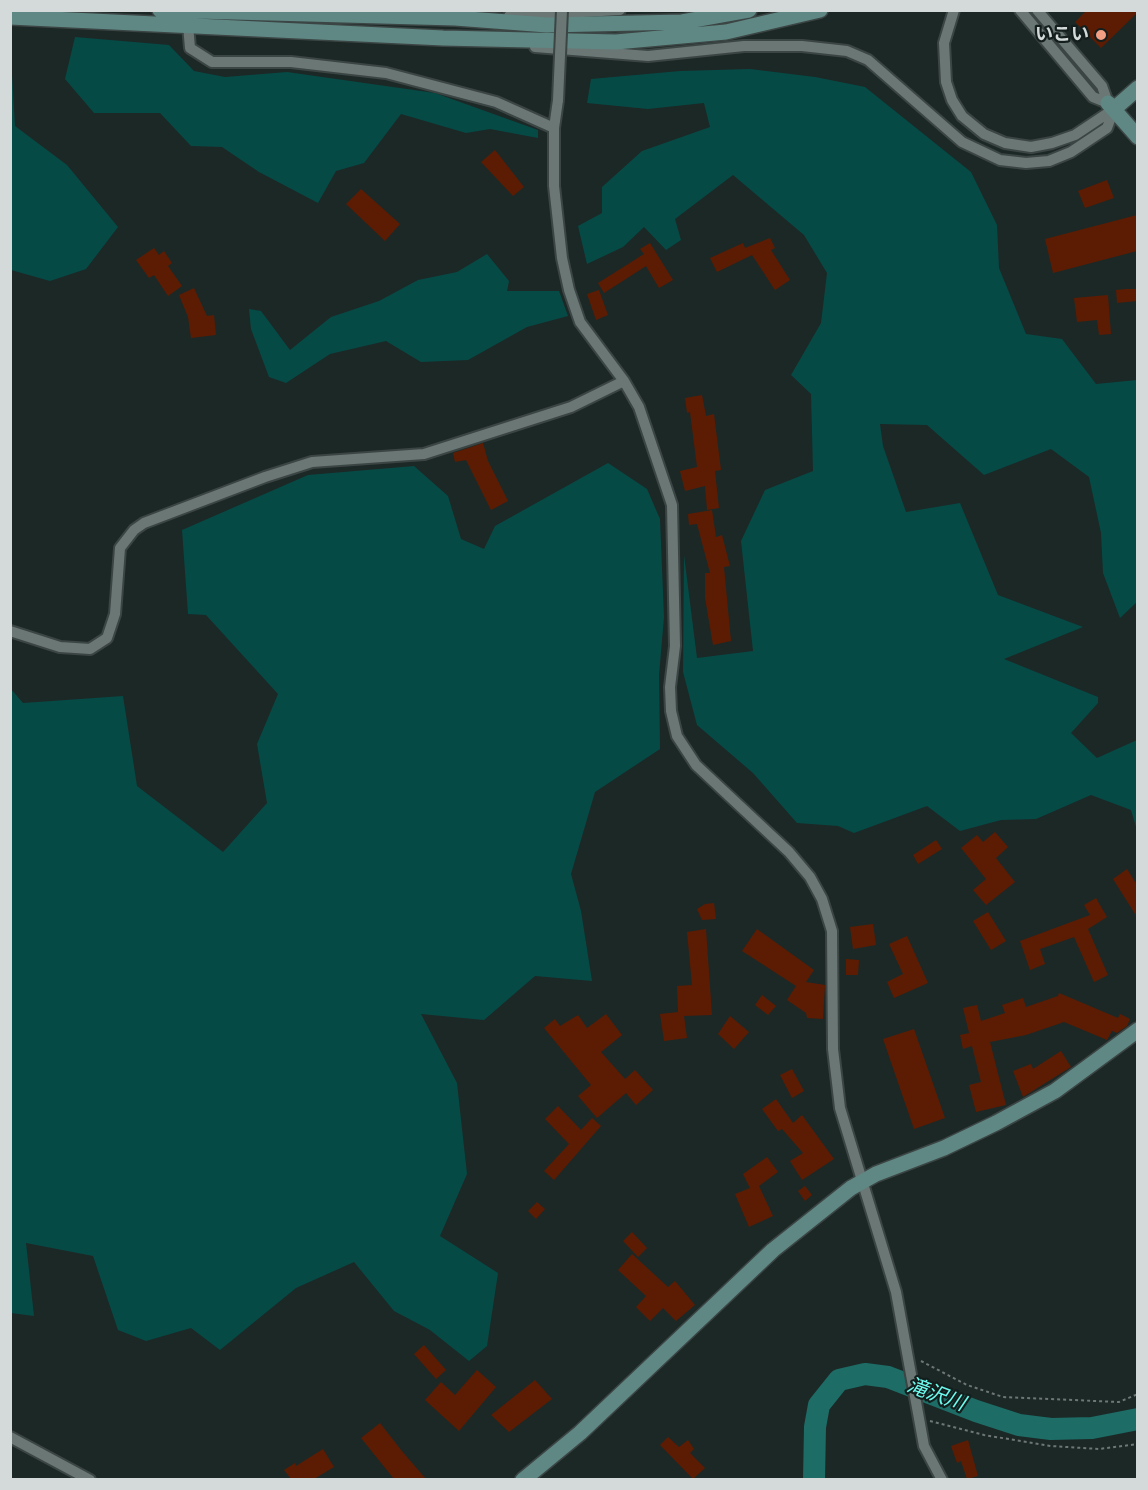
<!DOCTYPE html>
<html>
<head>
<meta charset="utf-8">
<style>
  body { margin:0 }
  #map { position:relative; width:1148px; height:1490px; overflow:hidden; background:#1c2826; font-family:"PT Sans",sans-serif }
  canvas { display:block }
  .frame { position:absolute; inset:0; border:12px solid #d3dad9; pointer-events:none }
</style>
</head>
<body>
<div id="map">
<canvas width="1148" height="1490"></canvas>
<div class="frame"></div>
</div>
<script>
const ctx = document.querySelector('canvas').getContext('2d');
ctx.lineJoin = 'round';
function paint(path, color) { ctx.fillStyle = color; ctx.fill(path, 'evenodd'); }
const poly = rows => new Path2D(rows.map(r => 'M' + r).join(''));
function trace(path, color, width, dash) { ctx.strokeStyle = color; ctx.lineWidth = width; ctx.lineCap = dash ? 'butt' : 'round'; ctx.setLineDash(dash || []); ctx.stroke(path); }
function write(font, color, halo, rows, align = 'center') {
  ctx.font = font + ' "PT Sans","Noto Sans JP",sans-serif'; ctx.lineWidth = 4.5; ctx.setLineDash([]); ctx.textBaseline = 'middle'; ctx.strokeStyle = halo; ctx.fillStyle = color; for (const [text, x, y, turn = 0] of rows) {
    ctx.save(); ctx.translate(x, y); ctx.rotate((+turn || 0) * Math.PI / 180); ctx.textAlign = isNaN(turn) ? turn : align; if (halo) ctx.strokeText(text, 0, 0); ctx.fillText(text, 0, 0); ctx.restore();
  }
}
const green = poly([
  [75,37,169,45,194,71,225,77,287,72,435,93,538,130,538,138,490,129,466,133,401,114,364,163,336,171,318,203,259,172,222,147,191,146,160,113,94,113,65,79],
  [11,57,15,126,67,165,118,227,86,269,50,281,11,270],
  [750,69,815,77,865,87,971,172,997,225,999,268,1026,334,1062,339,1096,384,1137,380,1137,602,1120,618,1103,573,1101,533,1089,477,1051,449,984,475,927,425,880,424,883,446,906,512,960,503,998,595,1083,627,1004,659,1098,697,1098,703,1071,733,1097,758,1137,740,1137,830,1131,810,1091,795,1036,819,1001,820,960,831,927,806,854,833,838,826,797,823,753,773,697,725,683,672,684,555,697,658,753,651,741,541,765,490,813,471,811,394,791,375,821,323,827,273,804,235,733,175,675,219,681,240,666,250,644,227,623,247,587,264,578,226,602,213,602,187,642,151,710,127,704,103,648,109,587,103,591,79,680,71],
  [487,254,509,281,507,291,559,291,568,316,527,327,468,360,421,362,386,341,330,354,286,383,269,377,251,329,249,309,261,311,290,350,331,317,379,301,418,280,457,272],
  [608,463,647,489,660,519,664,617,659,675,660,749,595,792,571,874,581,911,592,981,535,976,484,1020,421,1014,457,1083,467,1174,440,1236,498,1273,487,1346,469,1361,430,1330,394,1311,354,1262,296,1288,220,1350,191,1328,146,1341,118,1330,93,1256,26,1243,34,1316,11,1313,11,689,23,703,123,696,137,786,223,852,267,803,257,744,278,694,206,615,188,614,182,530,308,475,414,466,448,496,461,539,484,549,495,526]
]);
const river = poly([
  [814,1480,815,1427,819,1405,839,1380,865,1374,888,1377,976,1411,1019,1425,1051,1429,1092,1428,1138,1419]
]);
const building = poly([
  [1087,10,1137,10,1137,13,1101,48,1075,22],
  [495,150,524,187,513,196,481,162],
  [1107,180,1114,198,1085,208,1078,191],
  [361,189,400,224,385,241,346,204],
  [1137,215,1137,251,1053,273,1045,239],
  [770,238,775,248,771,250,790,280,775,290,752,255,717,272,710,258,743,243,745,248],
  [650,243,673,280,659,288,646,266,604,293,598,283,644,254,640,249],
  [154,248,159,255,164,251,172,263,168,266,182,286,168,296,154,275,149,278,136,260],
  [194,288,207,316,214,315,216,335,191,338,188,317,179,295],
  [1126,289,1137,289,1137,301,1117,303,1116,290],
  [599,290,608,315,596,320,587,294],
  [1108,295,1111,334,1099,335,1097,320,1077,322,1074,298],
  [702,395,706,416,714,414,721,470,715,471,719,508,707,510,705,486,685,491,680,471,697,467,690,412,687,413,685,398],
  [483,443,488,461,508,501,491,510,466,460,455,462,453,453],
  [712,510,716,537,722,535,730,566,724,567,731,641,713,645,705,598,705,573,710,573,697,524,689,525,688,514],
  [995,832,1008,847,996,858,1015,882,986,905,973,890,986,879,961,848,977,835,983,842],
  [936,840,942,849,918,864,913,855],
  [1127,869,1137,885,1137,917,1113,879],
  [1096,898,1107,917,1088,929,1108,975,1094,982,1074,937,1040,949,1045,964,1030,970,1020,941,1090,915,1084,905],
  [714,903,716,919,702,920,697,909,705,904],
  [988,912,1006,941,991,950,973,921],
  [873,924,876,945,853,949,850,927],
  [706,929,712,1015,684,1016,687,1038,664,1041,660,1014,678,1012,677,986,692,985,687,932],
  [757,929,814,970,806,982,825,985,823,1019,807,1018,806,1013,787,1000,796,986,742,951],
  [907,936,928,983,894,998,887,982,903,974,889,944],
  [846,959,859,960,858,975,846,975],
  [1059,993,1118,1018,1120,1014,1130,1019,1127,1026,1117,1033,1112,1031,1107,1040,1064,1022,1026,1035,990,1042,1006,1105,976,1112,969,1085,981,1082,972,1046,963,1049,960,1035,969,1033,963,1008,977,1005,981,1021,1005,1013,1002,1005,1023,998,1026,1007,1058,996],
  [762,995,776,1006,768,1015,755,1005],
  [606,1014,622,1035,601,1052,625,1079,635,1070,653,1090,636,1105,626,1093,597,1118,578,1096,591,1085,544,1028,555,1019,560,1026,578,1015,587,1028],
  [730,1016,749,1032,734,1049,718,1034],
  [914,1029,945,1118,914,1129,883,1039],
  [1061,1051,1071,1067,1023,1097,1013,1071,1031,1064,1033,1069],
  [792,1069,804,1091,792,1098,780,1075],
  [776,1099,793,1123,802,1115,834,1159,802,1180,790,1161,803,1153,782,1129,778,1131,762,1109],
  [558,1106,581,1130,592,1118,601,1126,554,1180,544,1171,569,1144,545,1119],
  [767,1157,778,1172,759,1186,773,1216,749,1227,735,1194,750,1188,743,1174],
  [805,1186,812,1195,805,1201,798,1191],
  [537,1202,545,1209,536,1219,528,1211],
  [632,1232,647,1248,638,1257,623,1241],
  [632,1254,668,1287,675,1281,695,1305,676,1321,663,1308,650,1321,636,1307,646,1296,618,1270],
  [424,1345,446,1370,436,1379,414,1354],
  [477,1370,496,1387,459,1431,425,1400,441,1382,455,1395],
  [535,1380,552,1399,509,1432,491,1415],
  [380,1423,401,1450,426,1479,394,1479,361,1438],
  [668,1437,679,1447,688,1440,694,1449,690,1453,705,1468,693,1479,660,1445],
  [968,1440,978,1476,967,1479,961,1461,957,1463,951,1446],
  [323,1449,334,1467,314,1479,291,1479,284,1470,295,1463,296,1466]
]);
const path = poly([
  [921,1361,967,1385,1003,1397,1119,1402,1138,1394],
  [930,1421,984,1435,1051,1446,1099,1449,1138,1444]
]);
const street = poly([
  [954,10,944,43,946,82,952,100,962,116,984,134,1005,143,1031,147,1052,143,1075,135,1114,109],
  [1020,10,1093,97,1108,103],
  [1037,10,1102,86,1108,103],
  [509,16,620,10],
  [188,25,190,48,212,62,291,62,386,73,496,102,554,128],
  [535,47,648,56,744,46,802,46,847,51,868,60,962,142,1000,160,1026,163,1049,161,1071,152,1107,128,1114,109],
  [558,100,554,128,554,186,562,258,569,290,580,322,624,381,639,407,672,505,675,646,670,687,671,711,677,736,696,765,789,852,810,877,822,899,832,931,833,1049,840,1108,896,1292,924,1446,942,1480],
  [10,631,60,647,90,649,107,638,115,614,120,548,134,530,144,523,265,477,312,462,424,454,571,407,624,381],
  [10,1437,90,1480]
]);
const secondary = poly([
  [160,10,455,18,547,25,682,22,749,10],
  [10,17,443,38,616,42,726,32,820,10],
  [1108,103,1138,137],
  [1114,109,1138,88],
  [523,1480,580,1433,773,1250,851,1188,876,1174,944,1148,996,1123,1055,1091,1138,1030]
]);
const streetBridge = poly([
  [558,100,562,10]
]);
const markers = [
  [1101,35,6,"#f39f83"]
];
const poiNames = [
  ["いこい",1089,35]
];
const waterNames = [
  ["滝沢川",936,1395,20]
];
paint(green, '#064a46');
trace(river, '#1d6c66', 22);
paint(building, '#5c1c03');
trace(street, '#3b4544', 14);
trace(secondary, '#3b4544', 18);
trace(path, '#6d7775', 2, [3, 3]);
trace(street, '#6a7775', 10);
trace(secondary, '#5f8884', 15);
trace(streetBridge, '#3b4544', 14, []);
trace(streetBridge, '#6a7775', 10);
for (const [x, y, r, color] of markers) { const dot = new Path2D(); dot.arc(x, y, r, 0, 2 * Math.PI); ctx.fillStyle = color; ctx.fill(dot); trace(dot, '#131e1d', 2); }
write('bold 18px', '#d3dad9', '#131e1d', poiNames, 'right');
write('italic 20px', '#6dfbee', '#131e1d', waterNames);
</script>
</body>
</html>
